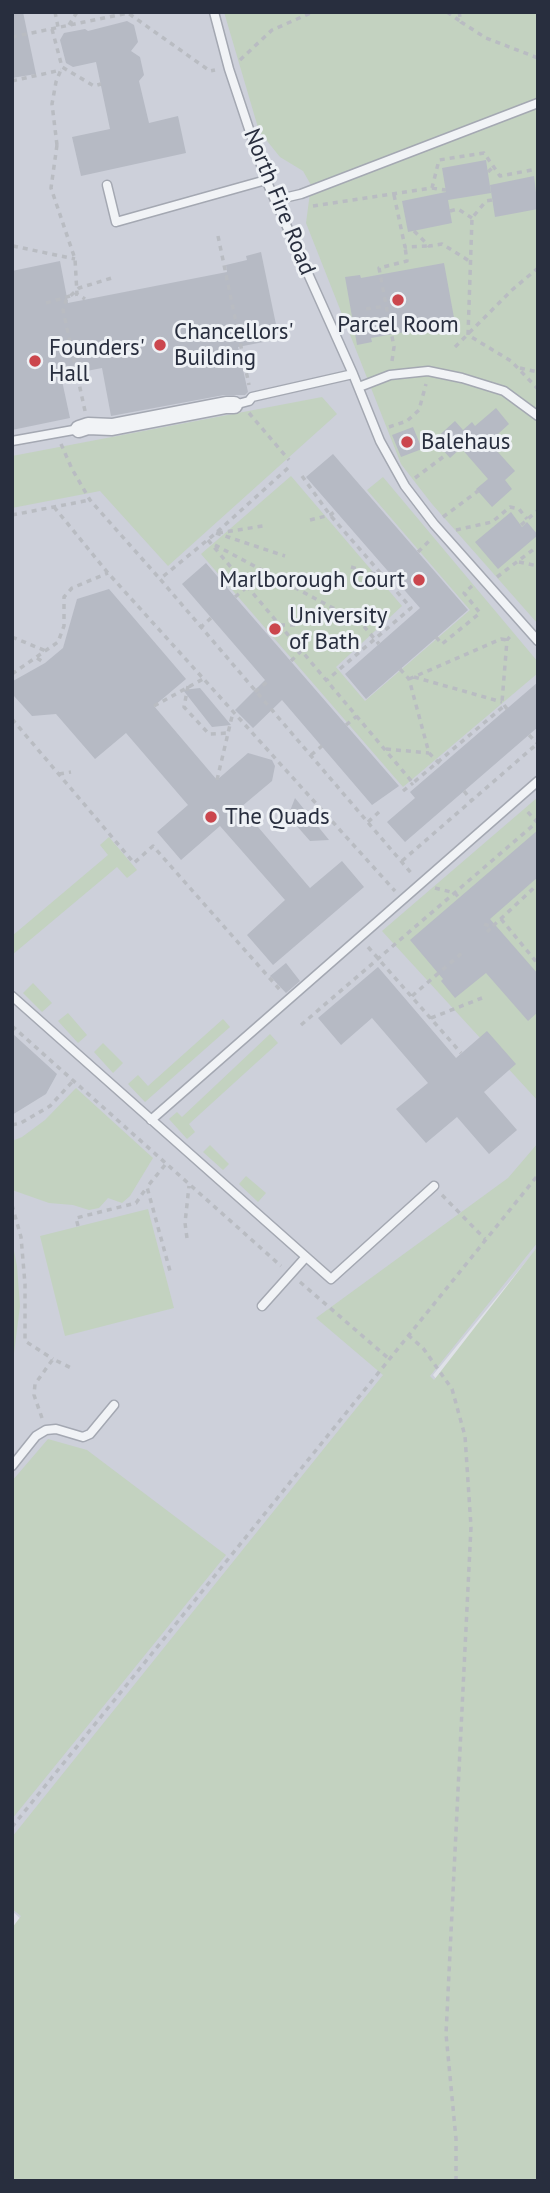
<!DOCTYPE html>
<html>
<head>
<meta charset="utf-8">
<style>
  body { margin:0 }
  #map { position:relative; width:550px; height:2193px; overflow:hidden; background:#dfe1e8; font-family:"PT Sans",sans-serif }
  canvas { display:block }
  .frame { position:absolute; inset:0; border:14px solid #282e3e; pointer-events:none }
</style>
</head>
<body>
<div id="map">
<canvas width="550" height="2193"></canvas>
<div class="frame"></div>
</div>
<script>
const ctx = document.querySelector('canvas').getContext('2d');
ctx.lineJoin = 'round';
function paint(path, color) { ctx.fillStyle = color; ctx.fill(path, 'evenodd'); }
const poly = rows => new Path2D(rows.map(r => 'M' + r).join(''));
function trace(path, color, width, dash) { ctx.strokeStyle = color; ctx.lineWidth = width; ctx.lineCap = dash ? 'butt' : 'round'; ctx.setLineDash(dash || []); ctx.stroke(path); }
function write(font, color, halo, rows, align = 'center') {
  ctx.font = font + ' "PT Sans",sans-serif'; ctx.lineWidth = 6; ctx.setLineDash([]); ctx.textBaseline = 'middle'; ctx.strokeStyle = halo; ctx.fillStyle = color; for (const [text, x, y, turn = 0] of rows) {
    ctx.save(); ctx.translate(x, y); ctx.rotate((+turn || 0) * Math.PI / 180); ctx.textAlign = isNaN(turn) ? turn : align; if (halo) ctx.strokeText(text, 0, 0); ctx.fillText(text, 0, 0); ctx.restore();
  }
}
const built = poly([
  [12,12,538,12,538,1247,433,1375,468,1418,36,1933,12,1911]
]);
const green = poly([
  [224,12,538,12,538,624,432,504,401,464,306,223,311,185,303,171,280,157,259,131],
  [322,397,337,414,168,566,100,491,12,508,12,456],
  [291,476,402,606,336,667,365,701,470,610,367,490,383,477,538,662,538,673,403,787,201,554],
  [538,797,538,1101,382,931],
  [109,837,137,870,127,878,117,867,12,955,12,936,108,855,100,845],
  [33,983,52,1003,42,1012,23,993],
  [68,1013,87,1035,78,1043,58,1021],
  [223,1019,230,1027,145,1102,128,1084,138,1075,148,1086],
  [270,1034,278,1043,189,1124,195,1132,187,1139,169,1119,177,1112,182,1117],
  [103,1043,123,1063,113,1073,94,1052],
  [76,1088,153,1158,130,1196,122,1203,108,1198,99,1208,89,1210,73,1205,49,1203,12,1190,12,1141,22,1137,45,1120],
  [538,1143,538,1242,430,1376,434,1380,538,1246,538,2181,12,2181,12,1928,21,1916,12,1909,12,1837,383,1375,316,1318,508,1178],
  [210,1145,229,1164,223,1170,203,1152],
  [246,1176,266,1193,258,1202,239,1184],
  [148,1209,174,1308,65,1336,40,1236],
  [12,1241,17,1266,20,1306,12,1369],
  [48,1439,87,1450,226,1555,12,1819,12,1481]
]);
const building = poly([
  [12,12,23,12,36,74,12,78],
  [127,21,134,25,138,42,131,51,140,57,144,75,139,81,149,123,178,116,186,153,81,176,72,137,110,129,96,62,73,67,66,63,60,40,64,33,85,29,88,31],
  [486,160,491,193,448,200,452,223,408,232,402,201,446,192,442,168],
  [534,176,538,209,495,217,490,185],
  [261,252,279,339,238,347,248,392,245,395,224,395,111,416,102,368,61,376,70,418,12,430,12,271,60,261,68,303,227,272,226,265,247,260,246,256],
  [444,263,455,323,371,338,372,342,357,345,345,277,360,275,361,278],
  [496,408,509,424,489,442,515,471,505,480,512,489,492,507,476,489,488,479,461,448,450,458,434,440,455,421,463,430,472,422,475,426],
  [413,427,422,449,401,457,392,435],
  [333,454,468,610,366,699,345,674,420,608,306,477],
  [511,512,522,527,527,522,538,535,498,569,475,542],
  [206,563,235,597,399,786,372,805,282,700,253,728,235,710,265,680,182,584],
  [109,589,186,679,154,706,217,780,248,753,272,760,275,766,272,781,241,807,310,888,342,861,364,887,273,965,247,935,285,900,220,826,181,860,157,832,188,805,126,733,95,759,56,714,32,716,14,696,12,691,13,681,45,663,63,648,77,599],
  [538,682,538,727,405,842,387,822,415,798,410,792],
  [200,688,231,725,212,727,183,690],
  [295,798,329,840,310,841,288,816],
  [538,830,538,877,490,919,538,974,538,1012,528,1021,486,973,455,998,441,981,443,979,410,940],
  [286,963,300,981,286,993,270,976],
  [378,967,456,1058,487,1031,516,1064,484,1092,517,1130,489,1154,457,1117,426,1143,396,1109,428,1083,372,1018,341,1045,318,1018],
  [12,1033,57,1074,46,1094,12,1115]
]);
const path = poly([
  [55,12,58,27],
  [447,12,460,21],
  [459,12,461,22,486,38,538,58],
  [69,25,77,12],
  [52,29,62,67,94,86,101,84],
  [12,37,128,13,210,71,215,70],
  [240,60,272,30,313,12],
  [12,81,61,70],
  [57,145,52,104,56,82,62,67],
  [488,172,494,166],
  [432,188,446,190],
  [537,193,538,193],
  [394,195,405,247,429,246],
  [492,200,486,201,472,218,468,335,511,361,538,389],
  [313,206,432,188,439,160,484,153,500,176,537,169],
  [450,211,458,209,472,218],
  [414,231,429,246,442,244,471,262],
  [218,236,249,385],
  [13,246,75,259],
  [366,309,386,306],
  [455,347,512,290,538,268],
  [392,361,394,347,379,268,407,261,405,247],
  [520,368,538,372],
  [85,411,63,310,66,300,79,288,115,277],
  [249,413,289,460],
  [389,427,407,421,419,410,426,384],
  [61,444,72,469,90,500,160,579],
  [288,468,216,533,160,579,412,874],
  [302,476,330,515,411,608,327,680],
  [415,478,447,454],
  [54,507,108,573,395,891],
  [12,515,90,500],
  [443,517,478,491],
  [310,520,330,515,336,511],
  [521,525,538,510],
  [456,530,492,522,510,507,519,509,527,519],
  [216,533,285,556],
  [218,533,263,526],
  [208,540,413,783,504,706],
  [215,545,361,623,379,644],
  [418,552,431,539],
  [519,562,538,566],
  [351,567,382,576],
  [497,577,538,546],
  [235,597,248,586],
  [280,625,300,625],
  [200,628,211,618],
  [12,637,46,651],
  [436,637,442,644,480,613,464,593,472,586],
  [37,658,45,663],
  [291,661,301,651],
  [400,669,409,679,429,753,441,765],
  [12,674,58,642,64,626,64,597,72,588,108,573],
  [414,677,502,702],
  [409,679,501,639,507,640],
  [188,686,184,707,209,734,228,733],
  [255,692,267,682],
  [154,706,203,679],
  [507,709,502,702,507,640,512,634],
  [12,719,134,863,153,846,281,991],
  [346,725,357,716],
  [529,735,537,743],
  [386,749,429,753],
  [311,755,322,746],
  [59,774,71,772],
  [217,780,233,712],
  [403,791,413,783],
  [464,791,472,801],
  [368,822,379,812],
  [402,861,538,743],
  [435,888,455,893,460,899],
  [501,919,538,964],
  [484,924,492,927,538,884],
  [487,932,492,927],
  [368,947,461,1053],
  [412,996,462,953],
  [431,1018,482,998],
  [301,1025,537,822,526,810],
  [12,1026,281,1266],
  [12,1125,21,1123,50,1106,73,1081],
  [165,1165,147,1187,170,1271,166,1271],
  [442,1195,485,1239],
  [12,1205,21,1237,25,1284,25,1341,53,1359],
  [78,1226,76,1218,136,1203,147,1187],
  [187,1238,185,1223,189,1186],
  [300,1282,388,1358],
  [408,1335,423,1348,452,1389,465,1436,471,1527,446,2034,456,2139,456,2181],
  [42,1418,34,1395,35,1384,53,1359,71,1368],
  [12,1827,538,1175]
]);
const service = poly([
  [214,12,229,69,266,180,353,374,380,441,405,486,434,524,538,641],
  [107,185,116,222,266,180],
  [275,200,301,194,538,103],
  [359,387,390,375,428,371,462,378,504,391,538,416],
  [234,405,249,401,252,397,353,374],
  [12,441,79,429],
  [12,996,331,1279,434,1186],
  [151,1120,538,781],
  [262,1306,305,1258],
  [12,1466,36,1436,46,1430,56,1429,83,1437,90,1434,114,1405]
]);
const minor = poly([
  [79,429,88,426,112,427,226,405,234,405]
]);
const pathBridge = poly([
  [57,145,51,188,75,259,77,294,85,299],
  [46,303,77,294]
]);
const markers = [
  [398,300,7,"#cb464d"],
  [160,345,7,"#cb464d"],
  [35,361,7,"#cb464d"],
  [407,442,7,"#cb464d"],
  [419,580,7,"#cb464d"],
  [275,629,7,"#cb464d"],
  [211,817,7,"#cb464d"]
];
const streetNames = [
  ["North Fire Road",279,202,68]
];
const poiNames = [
  ["Parcel Room",398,325,"center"],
  ["Chancellors'",174,332],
  ["Building",174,358],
  ["Founders'",49,348],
  ["Hall",49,374],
  ["Balehaus",421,442],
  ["Marlborough Court",405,580,"right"],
  ["University",289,616],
  ["of Bath",289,642],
  ["The Quads",225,817]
];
paint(built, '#cdd0da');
paint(green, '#c3d2c0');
paint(building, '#b6bac4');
trace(service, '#a4a8b2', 11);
trace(minor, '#a4a8b2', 19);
trace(path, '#b9bcc2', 3.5, [5, 5]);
trace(service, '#f1f3f6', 8);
trace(minor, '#f1f3f6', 16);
trace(pathBridge, '#b9bcc2', 3.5, [5, 5]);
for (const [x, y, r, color] of markers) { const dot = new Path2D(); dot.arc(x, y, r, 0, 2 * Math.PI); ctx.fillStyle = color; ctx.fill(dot); trace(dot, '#eef1f5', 2.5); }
write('23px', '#282e3e', '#eef1f5', streetNames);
write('23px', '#282e3e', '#eef1f5', poiNames, 'left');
</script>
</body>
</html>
